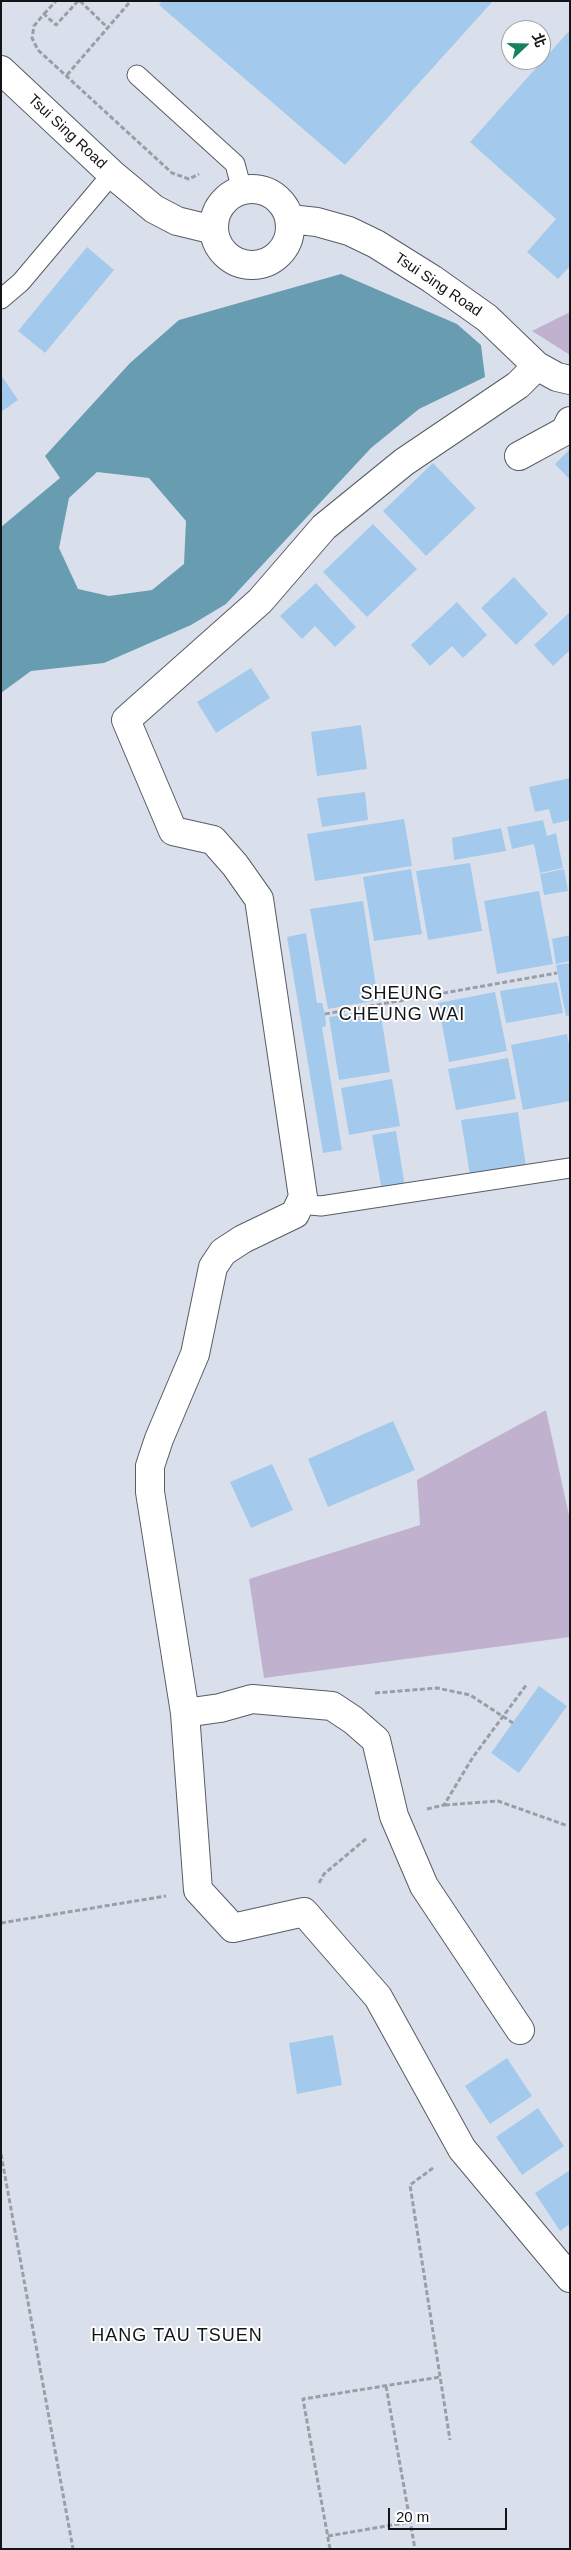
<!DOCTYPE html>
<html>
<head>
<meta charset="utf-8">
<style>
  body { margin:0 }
  #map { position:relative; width:571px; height:2550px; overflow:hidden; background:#dae0eb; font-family:Arial,"Noto Sans TC",sans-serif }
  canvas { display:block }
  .frame { position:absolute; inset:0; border:2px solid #121418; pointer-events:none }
  .north { position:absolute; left:501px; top:20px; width:50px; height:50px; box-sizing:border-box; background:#fff; border:1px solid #a0a1a3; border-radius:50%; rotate:69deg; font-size:14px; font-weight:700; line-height:20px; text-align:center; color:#121418 }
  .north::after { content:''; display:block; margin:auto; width:18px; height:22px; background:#17825d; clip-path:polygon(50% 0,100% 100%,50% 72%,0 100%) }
  .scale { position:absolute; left:388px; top:2508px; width:119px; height:22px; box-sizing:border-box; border:2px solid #121418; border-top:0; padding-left:6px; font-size:15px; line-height:18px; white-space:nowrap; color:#121418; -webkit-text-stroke:4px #fff; paint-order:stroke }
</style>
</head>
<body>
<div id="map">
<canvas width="571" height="2550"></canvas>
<div class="frame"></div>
<div class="north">北</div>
<div class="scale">20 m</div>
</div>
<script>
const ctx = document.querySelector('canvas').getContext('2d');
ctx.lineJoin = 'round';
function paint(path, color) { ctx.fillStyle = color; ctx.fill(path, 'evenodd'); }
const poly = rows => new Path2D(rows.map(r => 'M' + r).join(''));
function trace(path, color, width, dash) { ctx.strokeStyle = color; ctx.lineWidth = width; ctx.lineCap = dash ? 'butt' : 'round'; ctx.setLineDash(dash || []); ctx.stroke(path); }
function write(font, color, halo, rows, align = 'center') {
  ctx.font = font + ' Arial,sans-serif'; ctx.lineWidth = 4; ctx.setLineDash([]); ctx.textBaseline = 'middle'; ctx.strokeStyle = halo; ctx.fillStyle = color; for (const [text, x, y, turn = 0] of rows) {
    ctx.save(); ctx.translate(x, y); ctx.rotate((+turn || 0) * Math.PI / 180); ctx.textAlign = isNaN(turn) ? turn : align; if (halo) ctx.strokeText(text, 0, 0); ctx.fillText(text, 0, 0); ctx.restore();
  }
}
const green = poly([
  [570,312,570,355,532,331],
  [546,1410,570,1520,570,1637,264,1678,249,1579,420,1525,417,1480]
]);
const water = poly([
  [341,274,457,324,481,345,485,377,419,409,371,448,226,604,191,625,104,663,31,671,1,693,1,527,60,478,45,456,130,363,179,320],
  [97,472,149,478,186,521,184,564,152,590,109,596,78,589,59,548,69,498]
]);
const building = poly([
  [162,1,493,1,345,165,159,5],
  [570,30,570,266,558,279,527,252,556,219,470,142],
  [87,247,114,270,45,353,18,331],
  [1,375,18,400,1,412],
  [570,449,570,480,555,464],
  [433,463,476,508,426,556,383,511],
  [373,524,417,569,367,617,323,572],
  [514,577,548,614,516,645,481,608],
  [316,583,356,627,335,647,315,626,302,639,280,616],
  [457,602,487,635,463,658,452,646,430,666,411,645],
  [570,612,570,650,553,666,534,645],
  [251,668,270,698,216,733,197,702],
  [361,725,367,769,317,776,311,732],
  [570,778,570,820,553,824,549,809,535,812,529,787],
  [365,792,368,820,322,827,317,798],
  [404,819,412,866,315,881,307,834],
  [543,820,547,836,556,833,563,868,540,873,534,844,512,849,507,827],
  [501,828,506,851,454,860,452,838],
  [470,863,482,931,428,940,416,871],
  [411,869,422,934,374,941,363,877],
  [564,869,568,891,544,895,540,874],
  [539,891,553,964,497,974,484,901],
  [363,901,378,1000,328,1009,310,909],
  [306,933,317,1003,322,1003,325,1014,326,1026,322,1027,342,1150,323,1153,287,937],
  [570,935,570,961,556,964,552,939],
  [570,963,570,1015,566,1016,556,965],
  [557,982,563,1013,506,1023,500,991],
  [495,992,507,1051,449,1062,438,1003],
  [380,1009,390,1072,339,1080,329,1017],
  [567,1034,570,1049,570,1101,523,1110,511,1045],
  [508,1058,516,1099,456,1110,448,1069],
  [392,1079,400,1126,349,1135,341,1088],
  [518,1112,526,1167,470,1175,461,1120],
  [396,1131,405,1187,382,1191,372,1135],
  [393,1421,415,1470,328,1507,308,1459],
  [272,1464,293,1510,251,1528,230,1482],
  [539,1686,567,1706,519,1773,491,1753],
  [333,2035,342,2085,297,2094,289,2043],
  [507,2058,532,2096,490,2124,465,2086],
  [538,2108,564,2146,522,2175,496,2137],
  [570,2170,570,2224,560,2231,535,2193]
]);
const path = poly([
  [78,1,56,25,44,14,34,26,32,38,38,50,172,173,189,179,199,174],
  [80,1,108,28],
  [44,14,56,1],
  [67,75,129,3,127,1],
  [325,1014,557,973],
  [375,1693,437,1688,470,1695,513,1723],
  [445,1805,498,1801,568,1826],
  [427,1809,444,1805,473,1757,527,1684],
  [319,1883,324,1874,367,1838],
  [1,1923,166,1896],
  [1,2154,73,2549],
  [433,2168,410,2185,450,2440],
  [386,2386,415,2549],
  [328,2536,410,2522],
  [330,2549,303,2399,440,2377]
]);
const service = poly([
  [137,75,235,164,242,190],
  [1,299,21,282,112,174],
  [299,1204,321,1206,570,1168]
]);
const minor = poly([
  [1,70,112,174,154,209,177,221,214,230],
  '214 227a38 38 0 1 1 76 0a38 38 0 1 1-76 0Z',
  [290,219,317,222,349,231,376,244,432,279,487,318,537,366,557,377,570,380],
  [537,366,518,385,404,462,324,527,260,601,126,720,173,831,213,840,235,865,259,899,303,1197,295,1214,243,1239,223,1252,213,1267,195,1354,159,1439,150,1466,150,1492,185,1713,198,1890,233,1928,304,1912,378,1997,462,2149,570,2278],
  [519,456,565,431,570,421],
  [185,1713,220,1708,252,1699,332,1706,353,1720,376,1740,394,1816,424,1886,520,2030]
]);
const streetNames = [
  ["Tsui Sing Road",67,132,43],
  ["Tsui Sing Road",438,285,34]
];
const quarterNames = [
  ["SHEUNG",402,994],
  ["CHEUNG WAI",402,1015],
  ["HANG TAU TSUEN",177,2336]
];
paint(green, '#c0b2cf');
paint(water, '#679cb1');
paint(building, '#a3caec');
trace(service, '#585c65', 21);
trace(minor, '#585c65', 30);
trace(path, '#999ea7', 3, [5, 2.5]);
trace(service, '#fff', 19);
trace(minor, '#fff', 28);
write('15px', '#121418', '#fff', streetNames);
ctx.letterSpacing = '1px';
write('18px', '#121418', '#fff', quarterNames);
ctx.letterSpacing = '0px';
</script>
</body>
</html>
